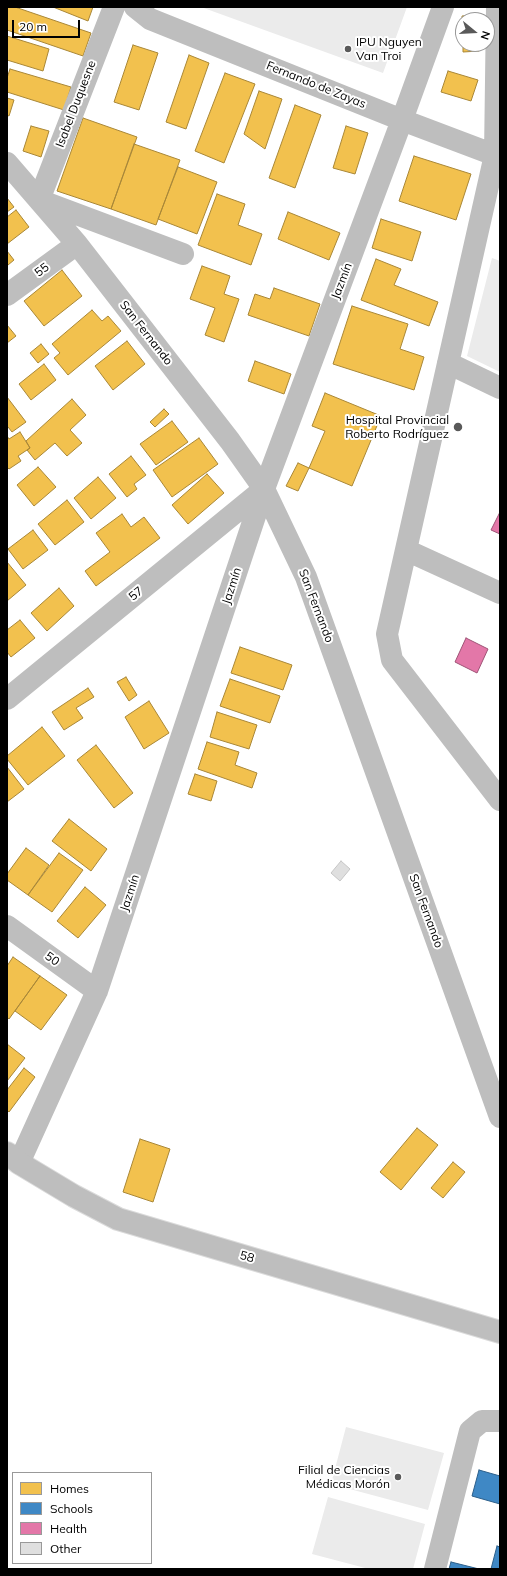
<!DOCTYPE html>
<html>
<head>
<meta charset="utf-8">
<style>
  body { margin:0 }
  #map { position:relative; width:507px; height:1576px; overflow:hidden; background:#fff; font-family:Mulish,sans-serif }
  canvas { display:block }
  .frame { position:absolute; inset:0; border:8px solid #000; pointer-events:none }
  .legend { position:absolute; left:12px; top:1472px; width:140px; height:92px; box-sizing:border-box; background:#fff; border:1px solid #999; margin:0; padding:5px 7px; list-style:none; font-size:12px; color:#000 }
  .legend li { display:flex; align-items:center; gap:8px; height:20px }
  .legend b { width:20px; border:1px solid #999 }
  .north { position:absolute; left:455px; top:12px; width:40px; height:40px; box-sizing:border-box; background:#fff; border:1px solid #999; border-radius:50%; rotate:108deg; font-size:11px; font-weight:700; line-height:16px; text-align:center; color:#000 }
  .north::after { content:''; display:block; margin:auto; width:14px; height:18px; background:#595959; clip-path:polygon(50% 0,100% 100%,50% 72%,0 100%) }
  .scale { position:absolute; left:12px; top:20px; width:68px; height:18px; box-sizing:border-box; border:2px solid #000; border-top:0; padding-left:5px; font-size:12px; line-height:14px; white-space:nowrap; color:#000; -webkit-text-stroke:3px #fff; paint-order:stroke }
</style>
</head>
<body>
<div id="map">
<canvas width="507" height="1576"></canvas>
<div class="frame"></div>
<ul class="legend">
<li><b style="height:11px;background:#f2c14e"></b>Homes</li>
<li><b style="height:11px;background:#3f88c5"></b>Schools</li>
<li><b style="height:11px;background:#e377a8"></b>Health</li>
<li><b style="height:11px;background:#dfdfdf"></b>Other</li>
</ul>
<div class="north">N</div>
<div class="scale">20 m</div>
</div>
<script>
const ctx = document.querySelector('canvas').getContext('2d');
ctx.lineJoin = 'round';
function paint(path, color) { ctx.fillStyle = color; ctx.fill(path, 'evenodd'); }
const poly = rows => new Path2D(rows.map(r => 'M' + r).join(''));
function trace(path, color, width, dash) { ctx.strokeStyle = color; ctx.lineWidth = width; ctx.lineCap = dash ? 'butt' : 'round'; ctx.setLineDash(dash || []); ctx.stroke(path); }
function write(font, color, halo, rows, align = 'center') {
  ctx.font = font + ' Mulish,sans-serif'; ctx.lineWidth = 4; ctx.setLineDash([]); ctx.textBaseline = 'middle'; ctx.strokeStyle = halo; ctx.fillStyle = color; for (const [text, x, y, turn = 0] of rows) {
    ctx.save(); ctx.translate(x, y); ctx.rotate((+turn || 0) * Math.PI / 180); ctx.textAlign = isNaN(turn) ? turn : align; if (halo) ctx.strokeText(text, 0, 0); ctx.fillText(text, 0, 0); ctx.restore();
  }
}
const green = poly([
  [201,7,407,7,383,73],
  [492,258,500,261,500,372,467,356],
  [346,1427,444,1453,428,1510,331,1484],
  [328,1497,425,1524,413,1569,369,1569,312,1554]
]);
const homes = poly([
  [7,7,15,7,91,33,83,56,7,30,7,7],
  [53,7,93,7,88,21,53,7],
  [478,15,478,20,463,20,463,41,462,16,478,15],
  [7,36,49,49,43,71,7,60,7,36],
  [463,44,479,44,479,51,463,52,463,44],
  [133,45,158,53,139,110,114,102,133,45],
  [189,55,209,63,186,129,166,122,189,55],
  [10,69,71,87,64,110,7,92,7,78,10,69],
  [448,71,478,80,471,101,441,92,448,71],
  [225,73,255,84,224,163,195,151,225,73],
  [259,91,282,99,265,149,244,134,259,91],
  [7,98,14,100,9,116,7,115,7,98],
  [295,105,321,115,295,188,269,178,295,105],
  [83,118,137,137,111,209,57,191,83,118],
  [31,126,49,131,41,157,23,151,31,126],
  [346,126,368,133,355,174,333,168,346,126],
  [134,144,180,160,156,225,111,209,134,144],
  [414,156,471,174,456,220,399,201,414,156],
  [178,167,217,182,197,234,158,219,178,167],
  [217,194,245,204,238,225,262,234,251,265,198,245,217,194],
  [7,198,14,207,7,212,7,198],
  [16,210,29,227,7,244,7,217,16,210],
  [288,212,340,233,329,260,278,239,288,212],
  [381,219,421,232,412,261,372,248,381,219],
  [7,251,14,260,8,265,7,263,7,251],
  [376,259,401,269,394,285,438,302,429,326,361,300,376,259],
  [202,266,230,276,224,294,239,299,224,342,205,335,215,308,190,299,202,266],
  [62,270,82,296,44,326,24,301,62,270],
  [274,288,320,304,309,336,248,315,255,294,270,299,274,288],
  [352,306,408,324,400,349,424,357,414,390,333,364,352,306],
  [92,310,102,321,108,316,121,331,68,375,54,358,60,353,52,344,92,310],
  [7,325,16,336,7,343,7,325],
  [127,341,145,364,113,390,95,366,127,341],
  [41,344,49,354,38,363,30,353,41,344],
  [255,361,291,374,284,394,248,381,255,361],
  [44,364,56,380,31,400,19,384,44,364],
  [325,393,381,416,352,486,309,468,325,431,312,426,325,393],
  [7,397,26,422,12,432,8,427,7,428,7,397],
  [72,399,86,415,70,430,82,443,67,456,55,443,35,460,27,450,30,448,26,441,72,399],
  [164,409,169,414,155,427,150,422,164,409],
  [172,421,188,442,156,465,140,444,172,421],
  [20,432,30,448,18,456,21,461,9,469,7,467,7,436,9,439,20,432],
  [199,438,218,464,172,497,153,470,199,438],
  [131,456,146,475,134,484,137,489,127,497,109,474,131,456],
  [298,463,309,468,298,491,286,486,298,463],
  [38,467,56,487,34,506,17,485,38,467],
  [207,474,224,493,188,524,172,505,207,474],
  [98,477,116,498,91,519,74,498,98,477],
  [67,500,84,522,55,545,38,524,67,500],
  [122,514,131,527,144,517,160,538,96,586,85,571,110,552,96,533,122,514],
  [33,530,48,550,23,569,8,549,33,530],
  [7,562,26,585,7,601,7,562],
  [59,588,74,606,47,631,31,613,59,588],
  [20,620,35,638,11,657,7,652,7,630,20,620],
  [240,647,292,665,283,690,231,673,240,647],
  [126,677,137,695,129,701,117,682,126,677],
  [230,679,280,696,270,723,220,706,230,679],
  [88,688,94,697,76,708,83,718,64,730,52,712,88,688],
  [149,701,169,733,144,749,125,717,149,701],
  [217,712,257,725,249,749,210,737,217,712],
  [42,727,65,756,28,785,7,759,7,756,42,727],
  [207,742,239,752,235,765,257,773,252,788,198,769,207,742],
  [96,745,133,793,114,808,77,760,96,745],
  [7,767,24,789,7,802,7,767],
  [195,774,217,781,211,801,188,794,195,774],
  [69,819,107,849,91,871,52,841,69,819],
  [26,848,49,865,28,895,7,880,7,874,26,848],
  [59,853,83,870,52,912,28,895,59,853],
  [85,887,106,905,78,938,57,921,85,887],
  [13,957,40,976,9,1019,7,1017,7,966,13,957],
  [40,976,67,995,41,1030,15,1011,40,976],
  [7,1044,25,1058,7,1081,7,1044],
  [24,1068,35,1077,9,1112,7,1110,7,1090,24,1068],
  [417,1128,438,1145,401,1190,380,1172,417,1128],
  [140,1139,170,1149,153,1202,123,1192,140,1139],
  [453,1162,465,1172,443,1198,431,1188,453,1162]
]);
const schools = poly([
  [479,1470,500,1476,500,1504,472,1496,479,1470],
  [497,1546,500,1547,500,1569,491,1569,497,1546],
  [451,1562,479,1569,449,1569,451,1562]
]);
const health = poly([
  [500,512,500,534,491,530,500,512],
  [466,638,488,649,477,673,455,662,466,638]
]);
const building = poly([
  [341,861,350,869,340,881,331,873,341,861]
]);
const minor = poly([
  [114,7,39,200,183,254],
  [135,7,150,19,402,120,500,157],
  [497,7,495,155,387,634,392,660,500,800],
  [7,163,77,244,230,441,264,489,306,577,500,1117],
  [7,295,77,244],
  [448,363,500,388],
  [406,550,500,593],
  [7,699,264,489],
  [7,926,97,991],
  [19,1163,97,991,264,489,402,120,443,7],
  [435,1569,470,1431,482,1421,500,1421]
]);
const major = poly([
  [7,1153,19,1163,74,1196,118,1219,500,1332]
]);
const markers = [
  [348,49,4,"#595959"],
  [458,427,5,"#595959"],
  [398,1477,4,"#595959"]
];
const poiNames = [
  ["IPU Nguyen",356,42,"left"],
  ["Van Troi",356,56,"left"],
  ["Hospital Provincial",449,420],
  ["Roberto Rodríguez",449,434],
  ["Filial de Ciencias",390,1470],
  ["Médicas Morón",390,1484]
];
const streetNames = [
  ["Fernando de Zayas",316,85,22],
  ["Isabel Duquesne",76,104,-69],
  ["55",42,270,-36],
  ["Jazmín",342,281,-69],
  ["San Fernando",146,333,52],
  ["Jazmín",232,586,-72],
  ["57",136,594,-39],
  ["San Fernando",316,606,69],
  ["Jazmín",130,893,-72],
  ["San Fernando",426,911,70],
  ["50",52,959,36],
  ["58",247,1257,16]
];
paint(green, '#ebebeb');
paint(homes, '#f2c14e');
trace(homes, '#a98737', 1);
paint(schools, '#3f88c5');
trace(schools, '#2c5f8a', 1);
paint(health, '#e377a8');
trace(health, '#9f5376', 1);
paint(building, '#dfdfdf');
trace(building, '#c6c6c6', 1);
trace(major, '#dbdbdb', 24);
trace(minor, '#bebebe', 22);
trace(major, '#bebebe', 22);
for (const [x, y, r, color] of markers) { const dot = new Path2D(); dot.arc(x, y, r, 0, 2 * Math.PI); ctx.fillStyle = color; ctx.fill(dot); trace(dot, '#fff', 1.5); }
write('12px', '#000', '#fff', poiNames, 'right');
write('12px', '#000', '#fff', streetNames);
</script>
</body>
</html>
